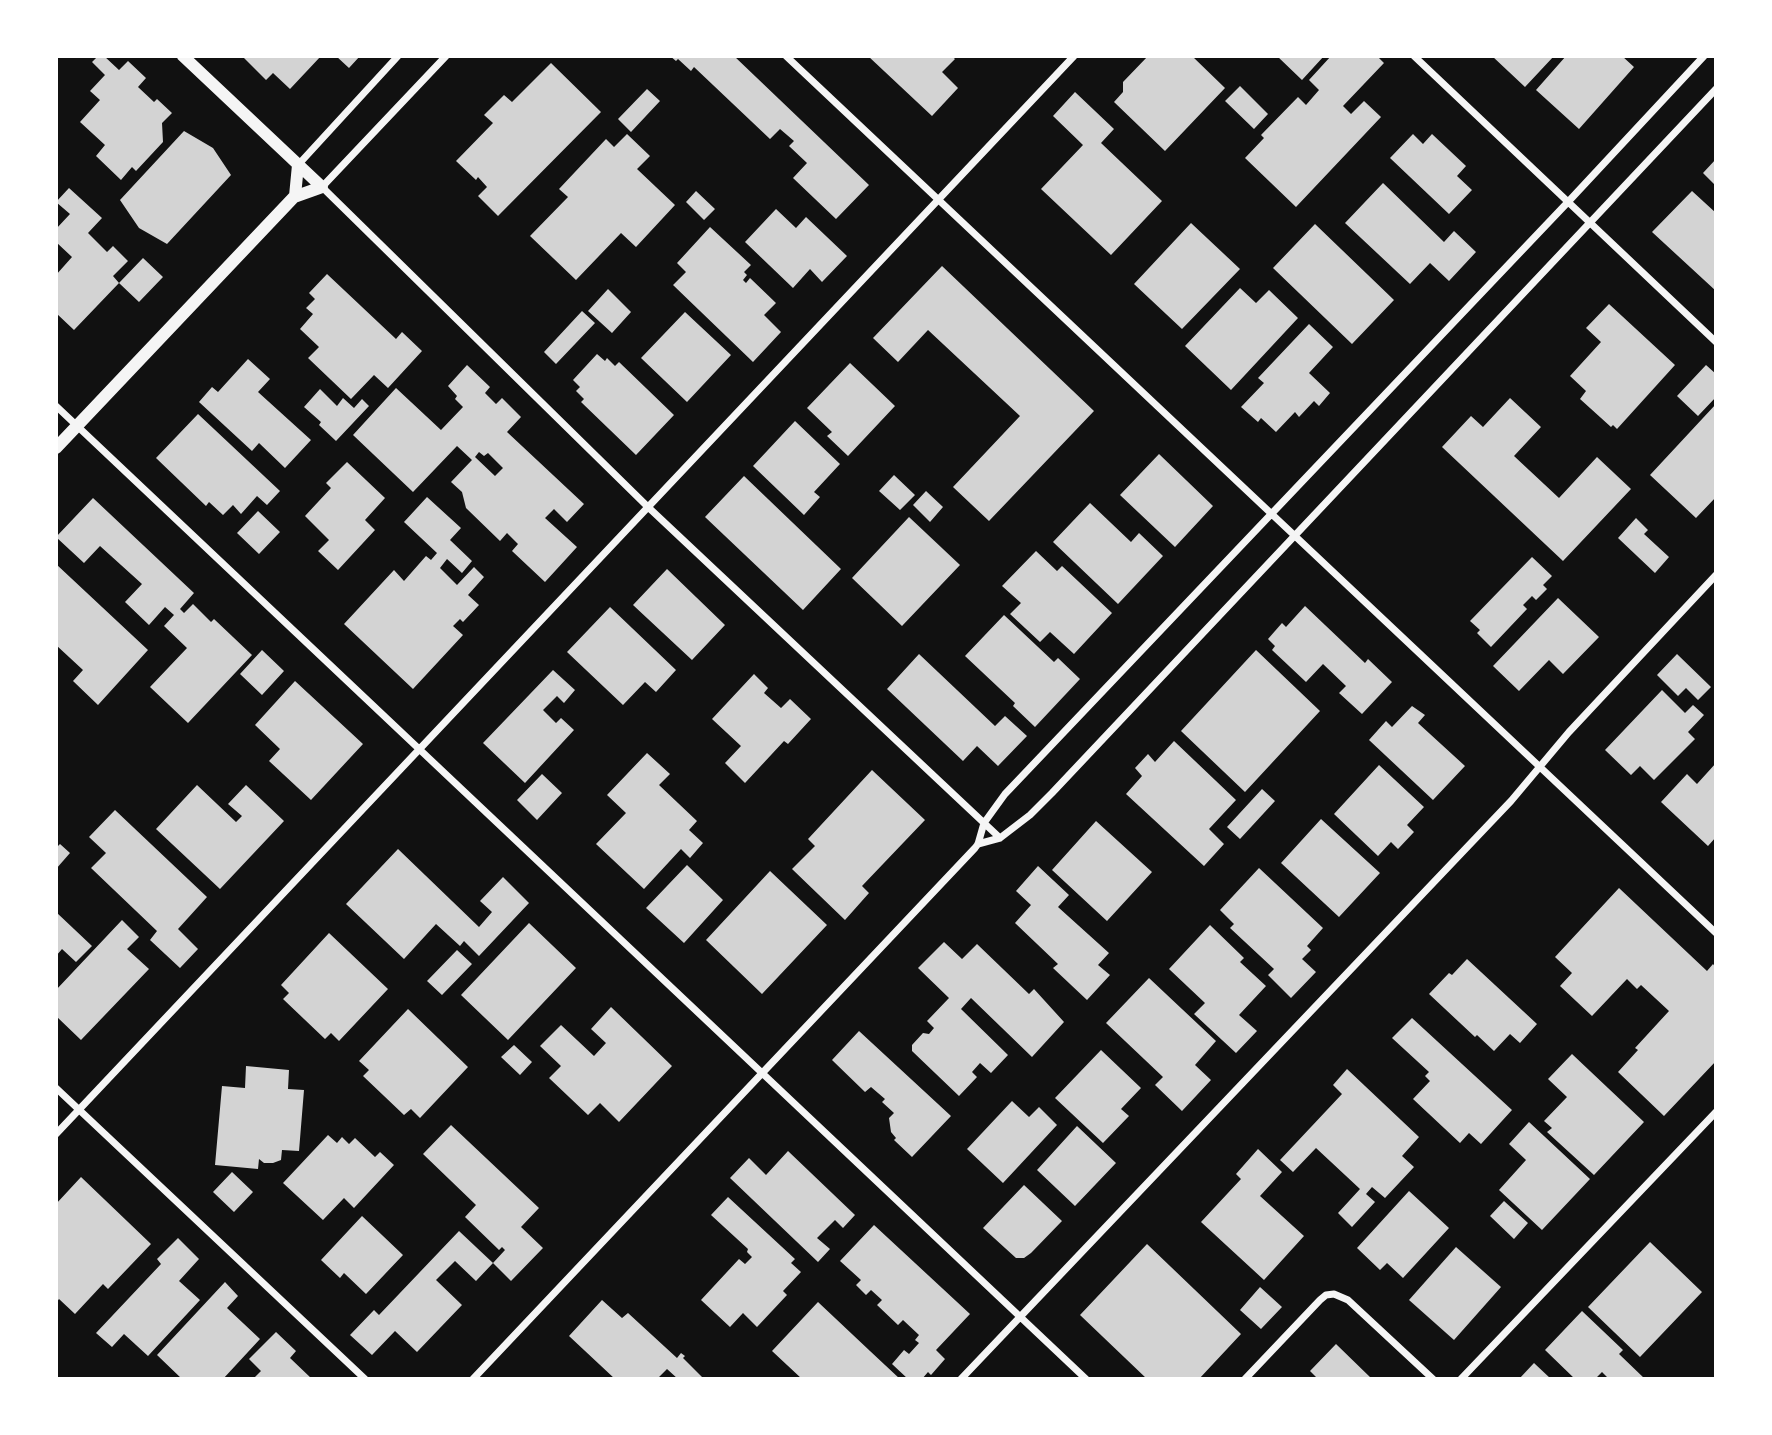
<!DOCTYPE html>
<html>
<head>
<meta charset="utf-8">
<style>
  body { margin:0 }
  #map { position:relative; width:1772px; height:1435px; overflow:hidden; background:#111; font-family:"Archivo Narrow",sans-serif }
  canvas { display:block }
  .frame { position:absolute; inset:0; border:58px solid #fff; pointer-events:none }
</style>
</head>
<body>
<div id="map">
<canvas width="1772" height="1435"></canvas>
<div class="frame"></div>
</div>
<script>
const ctx = document.querySelector('canvas').getContext('2d');
ctx.lineJoin = 'round';
function paint(path, color) { ctx.fillStyle = color; ctx.fill(path, 'evenodd'); }
const poly = rows => new Path2D(rows.map(r => 'M' + r).join(''));
function trace(path, color, width, dash) { ctx.strokeStyle = color; ctx.lineWidth = width; ctx.lineCap = dash ? 'butt' : 'round'; ctx.setLineDash(dash || []); ctx.stroke(path); }
const building = poly([
  [98,56,104,56,119,70,128,61,146,78,138,87,154,102,157,99,172,113,162,123,163,142,136,171,132,167,121,180,96,156,105,145,80,122,100,100,90,91,105,75,92,62],
  [242,56,321,56,290,89,273,73,266,80],
  [336,56,360,56,349,68],
  [670,56,734,56,869,185,836,219,793,178,807,163,789,146,794,141,780,129,770,139,694,67,691,71,678,59,676,61],
  [868,56,952,56,955,59,942,72,958,88,932,116],
  [1148,56,1192,56,1225,88,1165,151,1114,102,1123,92,1123,82],
  [1277,56,1324,56,1302,80],
  [1331,56,1377,56,1384,63,1343,106,1351,114,1364,101,1381,117,1296,207,1245,158,1264,138,1261,135,1298,97,1306,105,1319,90,1309,80],
  [1492,56,1554,56,1525,87],
  [1566,56,1622,56,1634,67,1579,129,1536,90],
  [551,63,601,112,498,216,478,196,487,187,478,177,476,180,456,161,493,123,484,115,504,95,512,102],
  [1240,86,1268,114,1254,129,1225,101],
  [647,89,660,101,631,132,618,119],
  [1075,92,1114,129,1101,143,1162,201,1111,255,1041,189,1083,145,1053,116],
  [184,131,213,148,231,175,167,244,139,228,120,200],
  [627,134,650,156,637,169,675,205,636,247,621,233,576,280,530,236,568,197,559,189,606,139,614,147],
  [1413,134,1423,144,1432,134,1466,166,1457,176,1472,190,1449,214,1390,158],
  [1716,159,1716,186,1703,173],
  [1383,183,1444,242,1454,231,1476,252,1449,281,1430,263,1410,284,1345,223],
  [69,188,102,218,88,233,107,252,113,246,128,261,113,276,119,283,143,258,163,277,139,302,119,283,74,330,56,313,56,275,72,257,56,242,56,229,70,214,56,202],
  [696,191,715,209,704,220,686,202],
  [1692,191,1716,213,1716,291,1652,232],
  [776,209,796,228,806,217,847,256,822,282,810,269,793,288,745,242],
  [1191,223,1240,269,1182,329,1134,284],
  [1315,224,1394,300,1352,344,1273,268],
  [710,227,751,265,744,272,747,275,743,280,746,283,750,278,776,303,764,315,781,332,753,362,673,285,686,272,677,263],
  [942,266,1094,411,989,521,953,487,1020,416,928,330,898,362,873,338],
  [327,274,396,339,402,332,422,351,388,388,374,375,351,399,308,358,319,347,300,329,313,314,306,308,315,299,309,293],
  [1240,288,1256,303,1269,290,1298,318,1231,390,1185,346],
  [608,289,631,312,612,333,588,311],
  [1609,304,1675,365,1617,429,1613,425,1611,427,1580,399,1586,391,1570,376,1601,342,1586,328],
  [582,311,595,323,556,364,544,352],
  [685,312,731,355,687,402,641,358],
  [1309,324,1333,347,1309,373,1330,393,1319,406,1314,401,1299,417,1295,412,1276,432,1261,418,1258,422,1241,407,1264,383,1258,378],
  [597,354,605,361,607,358,615,366,619,362,674,415,636,455,581,402,584,399,576,391,580,387,573,380],
  [248,359,270,379,258,392,311,440,285,468,259,443,252,451,199,402,212,387,218,392],
  [850,363,895,406,848,456,827,436,832,432,807,408],
  [467,365,490,387,485,393,496,404,502,398,521,417,507,432,584,504,567,522,554,509,545,518,577,547,545,582,512,551,518,544,507,533,500,541,466,508,462,492,451,482,472,460,457,446,413,492,353,435,396,388,441,430,463,407,455,399,457,396,448,386],
  [479,452,484,456,488,453,503,468,495,476,475,457],
  [1706,365,1716,374,1716,397,1698,416,1677,396],
  [320,389,337,406,343,398,354,408,362,399,369,406,336,441,319,425,321,422,304,407],
  [1510,398,1541,427,1514,456,1559,498,1597,457,1631,489,1563,561,1442,447,1471,416,1483,427],
  [1716,404,1716,497,1696,518,1650,475],
  [198,414,280,491,267,505,257,496,241,514,233,505,223,515,209,502,206,506,156,458],
  [795,421,840,464,814,492,820,497,804,515,753,466],
  [1159,454,1213,506,1175,547,1120,495],
  [347,462,385,498,365,520,375,530,338,570,318,551,329,540,305,516,331,488,326,483],
  [894,475,915,495,900,510,879,491],
  [744,476,841,569,803,610,705,517],
  [926,491,943,507,930,522,913,505],
  [427,497,461,528,450,540,472,561,462,573,447,559,440,568,457,585,474,567,484,577,468,595,479,605,463,622,460,619,453,626,463,635,413,689,344,624,394,570,404,581,426,556,431,560,437,553,404,522],
  [93,498,194,593,180,609,184,613,193,604,211,622,214,619,252,655,188,723,150,687,187,648,164,626,174,615,165,607,149,625,125,602,142,584,100,546,84,563,56,537],
  [1090,503,1131,542,1139,533,1163,556,1118,604,1053,542],
  [258,511,280,532,259,554,237,533],
  [909,517,960,565,902,626,852,578],
  [1636,518,1648,530,1644,534,1669,557,1655,573,1618,538],
  [1036,551,1057,571,1062,566,1112,613,1074,654,1050,632,1040,642,1010,614,1021,603,1002,586],
  [1532,557,1552,576,1543,585,1547,589,1536,600,1532,596,1523,605,1527,609,1491,647,1477,633,1480,630,1470,621],
  [56,564,148,650,98,705,73,681,83,670,56,645],
  [667,569,725,625,692,660,633,605],
  [1558,598,1599,637,1563,674,1549,660,1519,691,1493,666],
  [1305,606,1365,663,1368,659,1392,682,1362,714,1339,693,1346,686,1323,664,1306,682,1272,650,1275,646,1268,639,1282,623,1286,627],
  [610,607,676,670,656,692,645,682,623,705,567,652],
  [1004,615,1054,662,1058,658,1080,679,1035,727,1013,706,1015,703,965,656],
  [262,650,284,671,262,695,240,674],
  [1256,650,1320,711,1245,792,1181,731],
  [919,654,995,726,1005,716,1027,736,998,766,977,746,963,761,887,689],
  [1677,654,1711,687,1698,700,1686,688,1678,696,1657,675],
  [553,670,575,690,564,703,557,696,543,710,556,723,561,718,574,730,525,783,483,743],
  [754,674,768,688,764,693,781,708,790,699,811,719,788,744,784,741,745,783,725,763,741,746,712,719],
  [295,681,363,744,311,800,269,761,280,749,255,725],
  [1662,690,1685,713,1693,705,1704,715,1688,732,1695,739,1654,780,1640,766,1631,775,1605,750],
  [1412,706,1425,715,1418,723,1465,766,1433,800,1369,740,1386,721,1392,727],
  [1174,741,1236,800,1209,829,1224,844,1204,866,1126,794,1142,776,1135,768,1148,754,1155,762],
  [647,753,670,774,659,785,697,821,689,830,703,843,690,858,681,849,644,889,596,844,626,813,607,795],
  [1716,763,1716,837,1708,846,1661,802,1687,774,1697,784],
  [1379,765,1424,807,1407,825,1414,832,1398,849,1391,842,1378,856,1334,814],
  [872,770,925,820,862,886,869,893,845,920,792,869,815,846,808,839],
  [542,774,562,793,537,820,517,800],
  [197,785,236,822,242,816,228,804,246,785,284,821,220,889,156,829],
  [1262,789,1275,801,1240,839,1227,827],
  [115,810,207,897,178,929,198,949,180,968,150,940,157,931,91,868,106,853,89,837],
  [1321,819,1380,873,1339,917,1281,863],
  [1096,821,1152,872,1107,921,1052,870],
  [60,844,70,853,56,869,56,848],
  [398,849,479,927,492,912,480,901,503,877,529,903,479,956,464,941,460,946,436,924,404,959,346,904],
  [687,865,723,900,684,943,646,908],
  [1038,866,1069,895,1058,907,1109,953,1098,965,1110,975,1087,1000,1053,968,1058,964,1015,923,1031,905,1016,891],
  [1259,868,1323,928,1307,946,1311,950,1302,959,1316,972,1291,998,1268,975,1274,969,1230,928,1234,924,1220,910],
  [770,871,827,925,762,994,706,940],
  [1619,888,1707,971,1713,964,1716,968,1716,1061,1664,1116,1618,1072,1638,1050,1635,1048,1669,1011,1641,985,1637,989,1627,979,1592,1016,1560,986,1572,973,1555,957],
  [56,912,92,946,76,962,62,949,56,956],
  [122,920,139,937,127,949,149,969,81,1040,56,1016,56,990],
  [529,923,576,968,508,1040,461,995],
  [1210,925,1244,958,1240,962,1266,986,1239,1015,1257,1031,1236,1053,1194,1014,1205,1003,1169,969],
  [329,933,388,989,339,1041,331,1033,325,1039,283,999,289,993,281,985],
  [944,942,962,959,977,944,1029,994,1034,989,1064,1022,1032,1057,971,998,961,1009,1008,1055,991,1073,980,1063,972,1072,977,1077,959,1096,912,1051,912,1045,923,1033,929,1034,934,1028,927,1021,949,998,918,968],
  [457,950,472,964,442,995,427,981],
  [1467,959,1537,1024,1520,1043,1510,1034,1494,1051,1477,1035,1475,1037,1429,994,1449,973,1452,975],
  [1149,978,1216,1041,1195,1065,1211,1080,1182,1111,1155,1085,1163,1077,1106,1023],
  [611,1007,672,1066,619,1122,600,1103,588,1115,549,1078,561,1066,540,1046,561,1025,594,1056,606,1043,591,1029],
  [408,1009,468,1067,420,1118,411,1109,404,1115,363,1076,369,1070,359,1061],
  [1412,1018,1512,1110,1481,1144,1469,1133,1460,1143,1413,1099,1430,1081,1425,1076,1429,1072,1392,1038],
  [859,1031,951,1116,912,1157,894,1140,896,1138,891,1132,889,1118,894,1113,882,1102,885,1099,871,1087,865,1092,832,1060],
  [514,1045,532,1062,520,1075,501,1057],
  [1101,1050,1141,1088,1121,1109,1129,1116,1103,1143,1055,1098],
  [1572,1054,1644,1122,1594,1175,1547,1132,1552,1128,1544,1121,1567,1097,1548,1079],
  [246,1066,289,1070,288,1089,304,1090,299,1151,282,1150,281,1160,273,1163,264,1163,259,1159,258,1169,215,1165,222,1086,245,1088],
  [1347,1069,1419,1137,1402,1156,1414,1167,1385,1198,1372,1187,1366,1194,1375,1202,1352,1227,1338,1213,1360,1189,1316,1148,1293,1172,1280,1160,1342,1094,1333,1085],
  [1012,1101,1029,1117,1039,1107,1057,1125,1003,1183,967,1149],
  [1529,1122,1590,1179,1542,1230,1499,1190,1526,1160,1509,1144],
  [451,1125,539,1208,521,1227,543,1248,511,1281,493,1263,505,1250,502,1247,499,1250,465,1217,476,1205,423,1154],
  [1077,1126,1116,1163,1075,1206,1037,1170],
  [328,1135,337,1143,342,1137,349,1144,355,1138,375,1157,380,1152,394,1165,354,1208,344,1198,323,1220,283,1183],
  [1258,1149,1282,1172,1260,1196,1304,1236,1264,1280,1201,1222,1241,1179,1236,1174],
  [788,1151,855,1215,843,1228,835,1220,817,1238,830,1249,818,1262,730,1178,749,1158,766,1175],
  [232,1172,253,1192,234,1212,213,1192],
  [81,1177,151,1244,108,1289,103,1284,75,1314,59,1299,56,1303,56,1204],
  [1024,1185,1062,1221,1031,1253,1024,1258,1016,1258,983,1228],
  [1409,1191,1449,1228,1403,1278,1387,1263,1380,1270,1357,1248],
  [728,1197,795,1259,791,1263,801,1272,783,1291,787,1295,757,1327,743,1313,730,1327,701,1300,739,1259,745,1264,752,1257,747,1252,748,1249,711,1215],
  [1504,1201,1528,1223,1514,1239,1490,1216],
  [362,1216,403,1255,366,1294,344,1273,340,1278,321,1260],
  [874,1225,970,1314,936,1350,945,1359,931,1375,928,1372,922,1379,908,1379,892,1364,904,1350,909,1354,919,1343,915,1340,919,1335,903,1320,898,1325,877,1305,882,1300,871,1290,866,1295,856,1285,861,1280,840,1261],
  [459,1231,493,1263,476,1281,455,1261,436,1280,462,1305,417,1352,395,1331,372,1355,350,1335,374,1310,379,1315],
  [178,1238,199,1259,179,1281,200,1300,148,1356,124,1334,112,1347,96,1333,161,1264,157,1259],
  [1650,1242,1702,1292,1640,1357,1588,1307],
  [1147,1244,1241,1334,1199,1379,1147,1379,1080,1315],
  [1456,1247,1501,1287,1454,1340,1409,1300],
  [225,1282,238,1296,227,1308,260,1339,223,1379,182,1379,157,1355],
  [1260,1287,1282,1307,1261,1329,1240,1310],
  [602,1300,622,1318,628,1313,677,1358,681,1353,685,1356,683,1358,704,1379,678,1379,667,1369,657,1379,615,1379,569,1336],
  [818,1302,870,1351,900,1379,802,1379,772,1351],
  [1582,1311,1623,1350,1619,1354,1645,1379,1609,1379,1602,1372,1595,1379,1575,1379,1545,1350],
  [276,1332,296,1351,290,1358,312,1379,253,1379,261,1371,249,1359],
  [1336,1344,1372,1379,1318,1379,1310,1371],
  [1534,1363,1551,1379,1519,1379]
]);
const minor = poly([
  [446,56,322,187,648,507,1000,838],
  [786,56,1716,933],
  [1414,56,1716,342],
  [298,165,398,56],
  [56,406,1086,1379],
  [978,844,1000,838,1030,815,1052,793,1716,89],
  [56,1088,365,1379],
  [56,1134,1074,56],
  [473,1379,975,848,978,844,984,823,1005,794,1568,202,1704,56],
  [961,1379,1511,801,1569,732,1716,575],
  [1245,1379,1320,1300,1326,1295,1334,1294,1348,1300,1433,1379],
  [1461,1379,1716,1112]
]);
const tertiary = poly([
  [295,196,298,165],
  [56,448,294,197,322,187,183,56]
]);
paint(building, '#d3d3d3');
trace(minor, '#f5f5f5', 7);
trace(tertiary, '#f5f5f5', 12);
</script>
</body>
</html>
